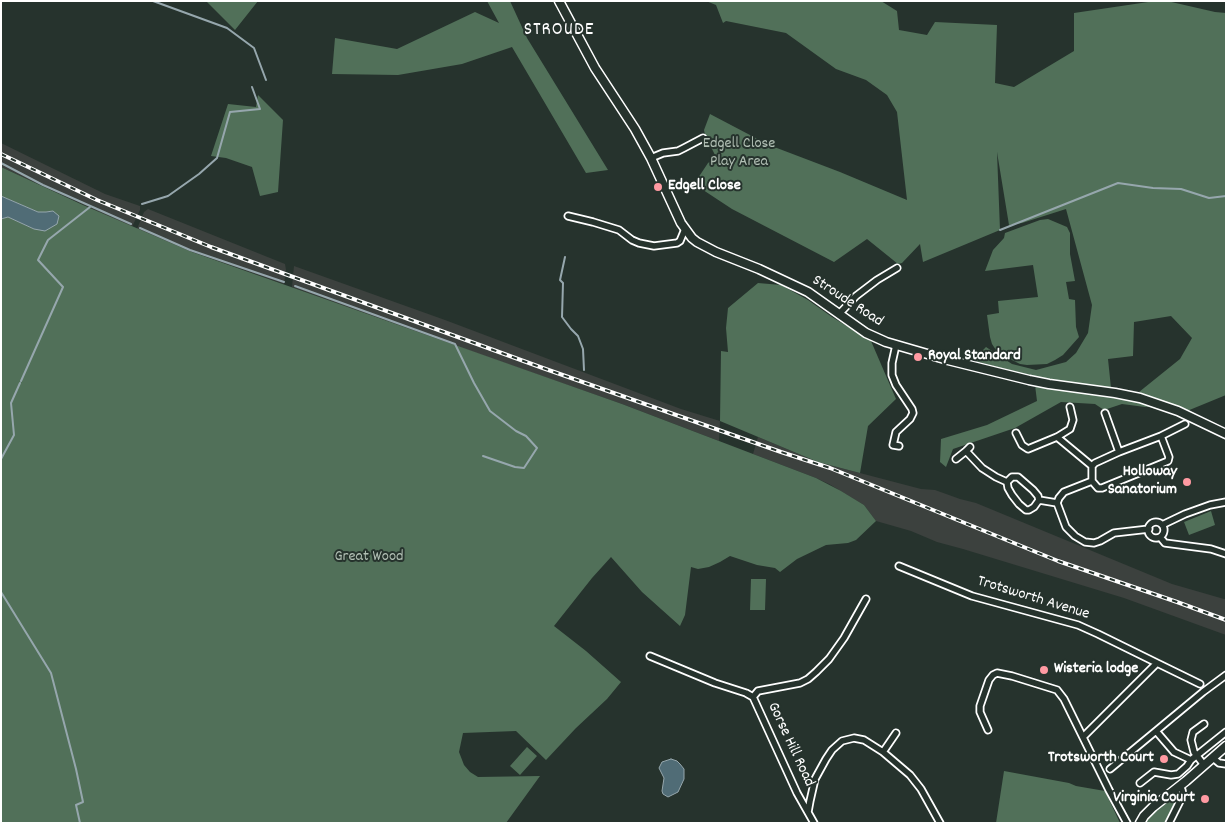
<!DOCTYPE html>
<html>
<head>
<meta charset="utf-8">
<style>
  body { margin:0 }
  #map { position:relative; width:1227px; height:824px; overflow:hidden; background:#26332d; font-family:Dekko,sans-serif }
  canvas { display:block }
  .frame { position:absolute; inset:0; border:2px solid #fff; pointer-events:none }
</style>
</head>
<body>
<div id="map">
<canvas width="1227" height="824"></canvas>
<div class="frame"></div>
</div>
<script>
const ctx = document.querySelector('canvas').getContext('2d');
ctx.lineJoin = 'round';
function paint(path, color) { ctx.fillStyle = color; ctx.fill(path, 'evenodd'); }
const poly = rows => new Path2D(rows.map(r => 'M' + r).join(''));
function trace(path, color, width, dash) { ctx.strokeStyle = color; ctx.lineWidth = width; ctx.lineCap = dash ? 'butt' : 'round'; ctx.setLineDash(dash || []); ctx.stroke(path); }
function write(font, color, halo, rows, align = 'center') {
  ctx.font = font + ' Dekko,sans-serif'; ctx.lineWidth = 4; ctx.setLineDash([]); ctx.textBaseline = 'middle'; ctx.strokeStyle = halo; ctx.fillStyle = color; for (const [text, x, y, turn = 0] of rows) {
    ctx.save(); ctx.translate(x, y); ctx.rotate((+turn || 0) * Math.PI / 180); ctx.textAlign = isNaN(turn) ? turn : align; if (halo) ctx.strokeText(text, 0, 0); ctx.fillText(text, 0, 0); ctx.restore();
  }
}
const built = poly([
  [1,143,105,194,140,206,140,210,132,227,1,167],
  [148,209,285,264,286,270,284,284,192,252,137,229,144,212],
  [294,266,445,320,681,409,720,421,719,441,622,404,456,346,292,287],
  [758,437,818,462,921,489,935,490,960,499,976,503,1172,584,1224,599,1226,599,1226,635,1124,598,963,549,937,542,911,531,876,521,864,505,829,484,816,478,753,454]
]);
const green = poly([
  [206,1,258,1,235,30],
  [487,1,510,1,527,38,608,170,586,173,512,47,462,64,398,75,332,74,335,38,397,49,475,12,499,23],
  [706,1,881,1,897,11,899,30,927,35,935,22,997,25,995,83,1014,87,1074,51,1074,13,1155,1,1167,1,1215,12,1226,13,1226,395,1187,411,1139,392,1180,359,1192,338,1171,316,1134,322,1133,356,1108,359,1111,388,1039,379,976,361,979,354,986,347,1012,364,1036,370,1066,362,1076,353,1088,333,1092,305,1066,209,1022,223,1009,225,997,152,1000,230,923,262,920,244,902,263,898,264,867,239,834,262,732,209,694,184,708,163,716,157,705,135,704,130,710,114,769,145,840,172,907,200,897,112,887,95,866,80,836,69,786,33,726,21,723,23,716,5],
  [258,95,283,120,278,192,260,196,252,167,226,158,211,156,228,104,256,107],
  [1,167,83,205,192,252,622,404,816,478,841,491,864,505,876,521,856,540,848,543,826,545,797,559,780,572,775,568,757,565,730,556,720,562,709,567,698,569,691,567,685,615,680,626,642,592,611,557,592,578,554,626,586,651,621,682,607,699,576,728,546,760,516,731,463,733,459,752,464,765,470,772,478,777,540,776,506,823,1,823,1,219,8,217,34,229,53,211,46,212,38,212,1,196],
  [1048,219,1067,227,1070,233,1070,254,1075,281,1066,282,1069,299,1075,300,1076,327,1079,337,1063,355,1055,360,1047,364,1027,365,1020,364,1004,356,996,350,992,344,990,337,987,315,999,313,998,301,1038,297,1033,265,985,271,993,250,1004,238,1005,233,1040,220],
  [758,283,781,285,808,300,832,317,863,336,868,337,871,341,896,399,868,426,860,473,818,462,720,421,721,351,728,352,726,328,728,308],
  [1035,385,1081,393,1126,397,1157,406,1145,407,1122,404,1104,410,1095,404,1061,402,1015,428,953,449,946,467,940,462,941,439,987,425,1037,401],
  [1211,511,1215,525,1189,535,1184,522],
  [751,579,766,579,765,610,750,610],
  [527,747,537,756,520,775,510,766],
  [1004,771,1069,783,1076,786,1105,791,1120,823,996,823],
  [1174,795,1177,795,1178,799,1165,823,1145,823,1154,810]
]);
const water = poly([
  [1,196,38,212,46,212,53,211,59,216,57,224,45,231,34,229,8,217,1,219,1,196],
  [671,759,677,761,680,764,684,769,684,779,678,792,668,797,663,794,662,791,664,778,659,768,662,762,671,759]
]);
const stream = poly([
  [153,1,227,28,254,48,266,80],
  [1,163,43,185,131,224],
  [142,204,168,196,199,174,217,158,230,112,260,109,252,87],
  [140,228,190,250,284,282],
  [1000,230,1118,183,1153,188,1181,189,1209,198,1226,196],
  [565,257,560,280,563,283,562,317,571,329,578,336,583,349,584,370],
  [295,286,455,344,474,383,490,411,516,431,526,436,537,448,524,468,515,467,483,456],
  [21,381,63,287,38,260,48,240,90,207],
  [1,459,14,435,11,403,20,383],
  [1,592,51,673,76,769,83,802,76,805,80,823]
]);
const street = poly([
  [651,158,663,153,678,151,684,148,703,138],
  [568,216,593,222,619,230,632,240,639,243,654,246,677,243,680,241,685,229],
  [840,313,856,296,877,280,897,268],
  [896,345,892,363,892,375,896,385,912,409,913,413,910,419,896,432,893,445,899,446],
  [1105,413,1119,452],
  [1016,433,1022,445,1028,449,1057,437,1070,429,1073,420,1070,407],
  [1161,436,1169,457,1168,461,1102,488,1098,488,1092,481,1092,466,1095,463,1119,452,1161,436,1185,424],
  [1057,437,1092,466],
  [966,451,982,468,996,477,1007,482,1008,488,1012,495,1019,504,1026,510,1029,510,1034,507,1039,500,1057,503],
  [956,459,966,451,970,447],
  [1092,481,1064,492,1059,498,1057,503,1066,527,1075,536,1085,542,1094,543,1100,541,1114,533,1149,529],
  [1007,482,1012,477,1018,477,1033,490,1038,496,1039,500],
  '1148 530a8 8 0 1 1 16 0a8 8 0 1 1-16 0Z',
  [1162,525,1185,514,1210,505,1226,502],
  [1160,537,1165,543,1211,549,1226,554],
  [899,566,972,596,1078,625,1098,634,1157,663,1083,737],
  [650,656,715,683,746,693,753,697,797,793,814,823],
  [1157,663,1200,684],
  [1226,675,1203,692,1156,731,1174,752,1191,760,1226,732],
  [753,697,758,691,800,683,808,679,816,672,829,659,844,638,866,599],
  [1204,724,1193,732,1191,740,1194,752,1204,765],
  [988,730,980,712,980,706,989,680,993,675,997,673,1012,676,1057,690,1064,699,1109,790,1127,823],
  [883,752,896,733],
  [1213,758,1219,763,1226,764],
  [1110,769,1156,731],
  [1140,783,1154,772,1171,775,1178,774,1187,766,1191,760],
  [808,812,810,801,815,779,826,759,832,750,842,741,854,738,864,740,883,752,910,775,921,789,940,823],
  [1169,823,1183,795,1182,790,1180,787]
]);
const secondary = poly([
  [559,1,595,68,635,129,651,158,681,223,692,238,697,242,716,252,759,269,808,292,866,333,886,342,948,360,1029,380,1049,384,1115,393,1140,398,1178,411,1226,434],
  [1140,823,1144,816,1153,807,1186,781,1226,746]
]);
const rail = poly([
  [1,154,97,200,211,247,540,367,781,452,830,468,1058,561,1177,602,1226,620]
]);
const markers = [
  [658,187,5,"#ff9aa2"],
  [918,357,5,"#ff9aa2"],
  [1187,482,5,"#ff9aa2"],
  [1044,670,5,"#ff9aa2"],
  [1164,759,5,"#ff9aa2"],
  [1205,799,5,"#ff9aa2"]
];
const parkNames = [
  ["Edgell Close",739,145],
  ["Play Area",739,163],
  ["Great Wood",369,558]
];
const poiNames = [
  ["Edgell Close",668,187],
  ["Royal Standard",928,357],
  ["Holloway",1177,473,"right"],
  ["Sanatorium",1177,491,"right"],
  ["Wisteria lodge",1054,670],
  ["Trotsworth Court",1154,759,"right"],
  ["Virginia Court",1195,799,"right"]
];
const streetNames = [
  ["Stroude Road",847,302,33],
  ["Trotsworth Avenue",1033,599,17],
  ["Gorse Hill Road",790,745,65]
];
const quarterNames = [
  ["STROUDE",559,31]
];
paint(built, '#3c413e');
paint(green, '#517059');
paint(water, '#506c76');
trace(water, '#96a7ad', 1);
trace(stream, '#96a7ad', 2);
trace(street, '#fff', 9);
trace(secondary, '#fff', 11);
trace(street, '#26332d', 5.5);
trace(secondary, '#26332d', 8);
trace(rail, '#fff', 4);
trace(rail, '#26332d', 2, [5.5]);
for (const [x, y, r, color] of markers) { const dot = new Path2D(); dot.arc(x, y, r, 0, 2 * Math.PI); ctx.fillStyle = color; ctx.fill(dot); trace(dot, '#26332d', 2); }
write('16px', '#b1bfb4', '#26332d', parkNames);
write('bold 16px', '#fff', '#26332d', poiNames, 'left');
write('16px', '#fff', '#26332d', streetNames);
ctx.letterSpacing = '1px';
write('19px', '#fff', '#26332d', quarterNames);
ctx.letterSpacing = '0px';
</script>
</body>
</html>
